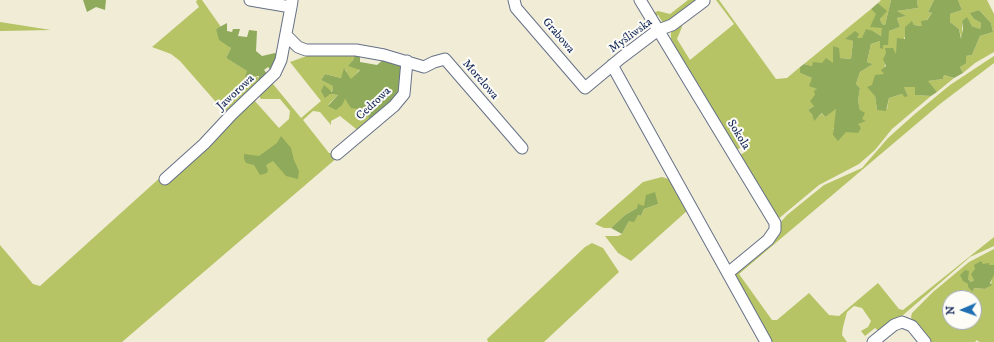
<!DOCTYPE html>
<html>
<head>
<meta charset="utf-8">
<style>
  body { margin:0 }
  #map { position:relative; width:994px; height:342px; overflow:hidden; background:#f0ecd6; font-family:"IM FELL DW Pica",serif }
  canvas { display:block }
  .north { position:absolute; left:942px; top:290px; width:40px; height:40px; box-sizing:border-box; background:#fdfcf7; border:1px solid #a3aaba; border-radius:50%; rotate:268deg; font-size:11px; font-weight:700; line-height:16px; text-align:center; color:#1b2f5e }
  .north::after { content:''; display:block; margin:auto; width:14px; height:18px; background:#1f6fb2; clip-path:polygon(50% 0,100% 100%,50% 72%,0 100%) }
</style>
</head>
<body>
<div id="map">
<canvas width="994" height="342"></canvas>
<div class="north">N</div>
</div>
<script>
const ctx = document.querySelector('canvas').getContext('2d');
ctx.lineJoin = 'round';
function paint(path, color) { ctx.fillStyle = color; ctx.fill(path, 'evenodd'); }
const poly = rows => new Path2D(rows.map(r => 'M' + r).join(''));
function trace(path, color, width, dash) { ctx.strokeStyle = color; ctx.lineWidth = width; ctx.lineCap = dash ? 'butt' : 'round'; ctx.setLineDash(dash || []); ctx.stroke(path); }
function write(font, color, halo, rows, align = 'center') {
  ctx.font = font + ' "IM FELL DW Pica",serif'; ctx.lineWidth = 4; ctx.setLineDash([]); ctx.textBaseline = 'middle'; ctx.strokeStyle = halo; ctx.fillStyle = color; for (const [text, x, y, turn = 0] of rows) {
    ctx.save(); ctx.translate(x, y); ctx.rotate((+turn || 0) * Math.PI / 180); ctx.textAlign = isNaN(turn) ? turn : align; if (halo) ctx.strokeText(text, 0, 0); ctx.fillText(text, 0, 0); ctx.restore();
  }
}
const green = poly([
  [197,0,202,0,221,27,216,29,231,48,226,58,264,81,224,114,222,109,180,61,171,54,152,47,199,7,196,2],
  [688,0,700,0,670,22,663,23,658,15,655,17,653,13,658,11,670,14],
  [716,0,719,0,776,79,787,78,800,67,800,73,812,78,817,89,814,106,808,110,812,113,814,120,823,113,824,117,837,108,836,125,833,129,846,132,860,122,865,121,862,120,858,101,860,88,856,84,860,72,873,64,867,62,871,44,880,41,883,45,889,31,900,27,897,18,905,16,897,11,918,8,917,0,934,0,928,12,932,13,922,26,914,25,912,22,896,55,886,53,884,74,875,96,877,110,887,109,889,98,902,94,908,96,904,87,915,87,916,95,931,96,892,129,875,150,859,164,819,185,777,220,740,155,745,152,742,147,736,150,683,64,671,39,671,32,681,24,682,27,677,39,690,60,734,24],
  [881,0,891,0,885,25,882,24,880,19,886,11,878,3],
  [958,0,987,0,994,14,994,52,975,63,963,73,960,67,966,56,972,55,980,36,993,32,991,23,979,10,971,13,974,19,981,23,980,29,972,26,967,18,962,21,962,40,959,29,950,22,950,14,962,10],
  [871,9,876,13,883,28,881,36,873,31,862,38,856,38,855,32,846,39,853,41,851,59,840,58,833,46,834,63,812,66,804,64],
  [0,22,51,30,2,31,0,31],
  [315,53,353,53,354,59,349,66,360,69,351,80,345,69,341,78,325,74,321,80,334,86,330,94,338,95,328,105,345,99,357,108,367,113,370,123,360,132,340,116,331,121,331,125,320,112,313,111,303,120,329,153,335,153,338,157,122,342,0,342,0,245,33,284,40,286,214,129,240,109,243,111,246,108,245,105,254,100,279,128,289,119,290,111,280,99,261,99,259,96,270,84,273,84,301,118,321,101,290,62],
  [994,56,994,63,940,104,739,274,772,320,777,320,809,293,829,315,839,316,878,283,899,309,903,310,994,237,994,246,970,257,902,316,880,332,875,328,865,336,861,331,868,327,871,321,862,308,854,306,847,312,843,327,842,335,847,342,771,342,735,278,735,273,787,215,824,185,862,168,888,138,916,113,950,85],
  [944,75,954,78,937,92,927,81,943,79],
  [662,177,672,180,688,210,631,261,618,253,605,236,618,236,622,234,629,221,638,215,641,216,644,209,658,204,637,208,625,215,611,228,604,228,595,224,643,182],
  [592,243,603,248,619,272,544,342,488,342,487,339,585,247],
  [994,249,994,265,975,269,974,280,971,282,968,279,965,270,969,284,973,292,974,288,985,289,991,285,992,277,994,275,994,342,979,342,977,340,975,342,928,342,913,324,911,317,912,313,933,292,969,262],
  [950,298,974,298,974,322,950,322]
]);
const forest = poly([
  [83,0,106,0,105,10,96,7,87,12],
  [891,0,917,0,918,8,897,11,906,16,897,18,900,27,889,31,888,45,883,45,883,49,880,48,880,41,871,44,867,62,873,64,860,72,856,84,860,88,858,101,860,110,865,113,862,119,866,121,858,124,861,128,858,133,846,132,838,141,833,135,836,109,825,117,822,113,814,121,812,114,808,110,814,106,810,101,815,95,814,91,817,89,809,86,812,78,800,73,800,67,804,64,812,66,813,62,822,63,826,58,833,63,833,46,839,48,840,58,851,59,853,41,845,39,855,31,859,34,857,38,862,38,866,29,873,31,881,36,882,28,870,27,876,14,871,9,878,3,887,11,880,19,882,24,885,25],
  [934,0,958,0,962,10,950,14,950,22,959,29,961,39,963,29,962,21,967,17,972,26,980,29,981,23,974,19,970,13,979,10,991,23,993,32,980,36,972,55,966,56,966,63,960,67,963,73,954,78,944,75,943,79,928,81,937,92,931,96,915,95,915,87,904,87,908,96,905,97,902,94,889,98,886,111,877,110,875,96,867,87,872,85,875,75,884,74,881,70,886,66,883,59,886,53,885,48,893,48,896,54,897,38,905,39,905,27,912,21,914,25,922,26,921,21,927,20,932,13,928,12],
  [227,23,227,31,232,32,233,29,240,29,238,36,247,37,249,30,257,31,256,51,262,56,275,53,279,56,272,72,268,67,264,70,269,76,264,81,258,81,259,76,245,77,247,71,226,58,231,48,219,40,216,29],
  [353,53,360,54,360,62,377,65,385,58,403,64,401,93,370,123,367,113,358,114,357,109,351,108,345,99,342,105,336,110,328,106,338,95,330,94,325,98,321,91,324,85,332,92,333,86,321,80,325,74,341,78,344,68,351,79,360,70,348,66,354,59],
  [281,136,291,148,294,160,299,171,298,179,286,176,273,161,266,165,268,170,267,173,260,175,254,165,246,163,244,159,244,154,259,156,277,143],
  [655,192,658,204,644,209,641,216,638,215,634,222,629,221,622,234,611,228,625,215,637,208,638,204,644,206,646,195],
  [981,261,983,264,989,263,989,265,994,265,994,275,990,283,992,285,985,289,974,288,973,292,968,287,968,284,963,281,960,275,965,270,969,271,968,279,971,282,974,280,971,274,975,269,974,265]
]);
const minor = poly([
  [250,0,291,7,292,1],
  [514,0,516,8,585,88,621,58,658,30,672,25,704,1],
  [640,0,775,223,775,230,768,240,728,273],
  [286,35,298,47,306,50,356,50,384,55,424,67,434,62,445,59,522,148],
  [612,65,766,342],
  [337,154,394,106,404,94,407,61],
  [165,179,204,144,232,114,275,73,281,60,291,7],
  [873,342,894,325,902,322,912,326,925,342]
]);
const streetNames = [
  ["Grabowa",558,36,49],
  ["Myśliwska",631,36,-36],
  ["Morelowa",480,80,49],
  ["Jaworowa",236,93,-43],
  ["Cedrowa",374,104,-43],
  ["Sokola",738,135,58]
];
paint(green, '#b6c466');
paint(forest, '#90aa5b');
trace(minor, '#667188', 13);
trace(minor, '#fff', 11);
write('12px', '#1b2f5e', '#fdfcf7', streetNames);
</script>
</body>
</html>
